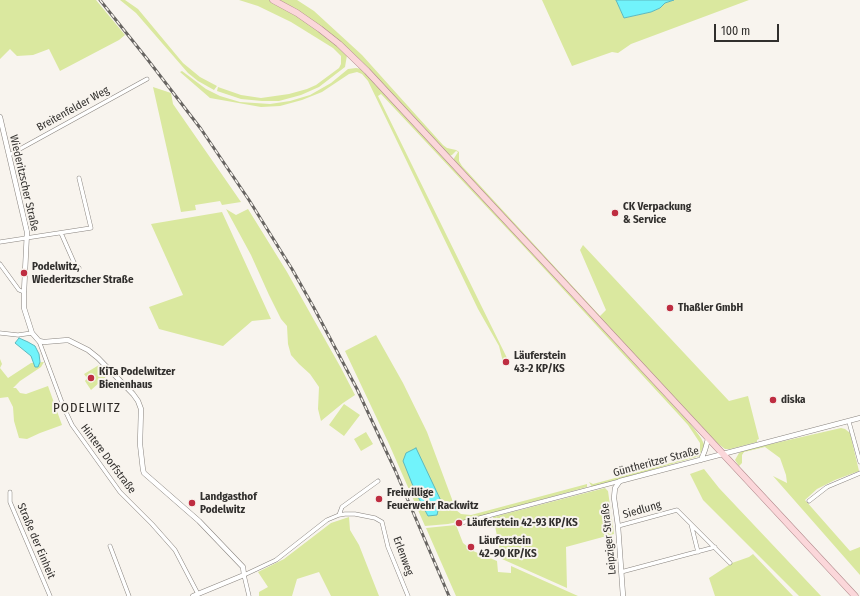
<!DOCTYPE html>
<html>
<head>
<meta charset="utf-8">
<style>
  body { margin:0 }
  #map { position:relative; width:860px; height:596px; overflow:hidden; background:#f8f4ee; font-family:"Fira Sans Condensed",sans-serif }
  canvas { display:block }
  .scale { position:absolute; left:714px; top:24px; width:65px; height:18px; box-sizing:border-box; border:2px solid #312f2d; border-top:0; padding-left:5px; font-size:12px; line-height:14px; white-space:nowrap; color:#312f2d; -webkit-text-stroke:3px #f8f4ee; paint-order:stroke }
</style>
</head>
<body>
<div id="map">
<canvas width="860" height="596"></canvas>
<div class="scale">100 m</div>
</div>
<script>
const ctx = document.querySelector('canvas').getContext('2d');
ctx.lineJoin = 'round';
function paint(path, color) { ctx.fillStyle = color; ctx.fill(path, 'evenodd'); }
const poly = rows => new Path2D(rows.map(r => 'M' + r).join(''));
function trace(path, color, width, dash) { ctx.strokeStyle = color; ctx.lineWidth = width; ctx.lineCap = dash ? 'butt' : 'round'; ctx.setLineDash(dash || []); ctx.stroke(path); }
function write(font, color, halo, rows, align = 'center') {
  ctx.font = font + ' "Fira Sans Condensed",sans-serif'; ctx.lineWidth = 4; ctx.setLineDash([]); ctx.textBaseline = 'middle'; ctx.strokeStyle = halo; ctx.fillStyle = color; for (const [text, x, y, turn = 0] of rows) {
    ctx.save(); ctx.translate(x, y); ctx.rotate((+turn || 0) * Math.PI / 180); ctx.textAlign = isNaN(turn) ? turn : align; if (halo) ctx.strokeText(text, 0, 0); ctx.fillText(text, 0, 0); ctx.restore();
  }
}
const green = poly([
  [0,0,96,0,125,35,119,40,60,71,49,49,33,55,17,56,10,49,0,59],
  [120,0,125,0,138,9,183,63,200,77,217,86,214,90,198,81,188,73,136,13],
  [239,0,269,0,296,15,337,45,347,55,345,67,319,87,301,95,279,101,262,101,241,99,217,91,218,87,241,95,261,98,289,94,307,89,316,85,339,68,341,64,341,56,333,48,291,22,258,6],
  [279,0,297,0,314,11,362,55,443,145,447,148,456,150,459,152,459,161,462,166,600,316,606,310,580,250,583,245,729,401,748,396,759,439,757,440,757,442,730,449,725,449,717,443,453,160,458,152,456,151,452,155,449,156,350,50,299,11],
  [542,0,616,0,624,18,651,12,660,8,665,3,674,0,749,0,631,44,618,53,612,52,572,66],
  [356,68,362,69,690,423,701,438,704,444,700,456,592,487,589,482,593,484,693,457,698,453,700,450,700,443,688,425,678,414,527,250,381,94,378,96,508,360,503,362,499,346,478,309,368,81,362,74,357,72,349,74,322,92,302,100,280,106,261,107,210,98,180,72,182,71,206,89,220,96,240,102,270,104,290,101,310,95,331,83,348,69],
  [153,87,171,93,173,104,241,202,222,205,220,201,195,205,196,210,181,212],
  [226,209,236,215,248,209,287,272,341,368,355,395,343,403,321,421,318,409,319,387,310,374,299,364,291,355,288,344,287,326,281,319,269,295,251,255],
  [222,212,271,319,252,321,223,346,159,329,149,307,183,295,151,224],
  [376,335,403,383,427,432,456,510,461,514,471,515,587,484,587,487,467,520,448,524,425,526,389,444,345,351],
  [415,491,442,503,428,515],
  [0,359,2,364,0,368,8,378,31,363,44,362,41,367,20,381,13,388,16,388,20,393,26,394,48,386,62,425,40,433,27,439,19,438,14,421,13,407,8,397,0,398],
  [99,365,108,375,91,390,85,381,87,378,84,374],
  [344,404,360,415,344,436,329,425],
  [841,428,845,429,850,433,859,471,835,480,817,489,805,500,850,551,860,547,860,575,773,476,787,483,786,475,780,458,765,447,744,452,742,455,742,463,739,466,735,460,739,453,745,450],
  [366,432,373,444,361,451,354,439],
  [704,469,719,488,821,596,799,596,703,500,690,474],
  [605,488,608,491,614,534,566,547,567,588,502,559,493,517],
  [349,517,350,530,359,545,379,596,331,596,319,572,297,579,292,596,259,596,259,592,268,587,258,572,284,559,331,523],
  [456,525,463,543,473,551,497,561,498,572,511,573,511,566,578,596,456,596,426,528],
  [753,554,793,596,715,596,709,578,732,563,749,557]
]);
const water = poly([
  [616,0,674,0,665,3,660,8,651,12,624,18,616,0],
  [19,338,28,342,35,346,39,354,40,362,38,367,35,367,31,356,15,343,19,338],
  [416,448,442,503,439,506,437,515,428,516,415,491,403,461,406,453,416,448]
]);
const minor = poly([
  [9,155,147,79],
  [61,233,76,267,79,268],
  [0,242,91,228,79,178],
  [0,264,19,290,24,292],
  [0,333,18,335,32,333],
  [39,341,64,408,72,425,120,492,152,524,175,550,198,594],
  [849,422,860,462],
  [10,492,10,502,50,596],
  [809,501,827,487,860,473],
  [339,515,342,507,378,481],
  [457,524,620,481],
  [691,524,698,552],
  [618,526,677,510,730,563],
  [110,546,129,596],
  [621,572,715,547],
  [249,596,244,575,276,560,327,520,339,515,345,514,355,514,375,518,382,522,388,547,408,596]
]);
const tertiary = poly([
  [0,117,27,232,24,292,24,308,32,333,39,341,44,342,68,340,88,350,98,358,133,394,138,401,141,409,140,444,143,470,144,473,199,521,243,567,244,575,193,596],
  [701,460,705,450,708,439],
  [623,596,618,526,614,498,615,488,620,481,860,418]
]);
const primary = poly([
  [273,0,297,13,320,29,339,44,367,71,855,596]
]);
const rail = poly([
  [100,0,148,60,201,129,249,200,292,269,314,308,357,389,395,470,449,596]
]);
const markers = [
  [615,213,4,"#be2d41"],
  [24,273,4,"#be2d41"],
  [670,308,4,"#be2d41"],
  [506,362,4,"#be2d41"],
  [91,378,4,"#be2d41"],
  [773,400,4,"#be2d41"],
  [379,499,4,"#be2d41"],
  [192,503,4,"#be2d41"],
  [459,523,4,"#be2d41"],
  [471,547,4,"#be2d41"]
];
const streetNames = [
  ["Breitenfelder Weg",73,109,-29],
  ["Wiederitzscher Straße",24,183,77],
  ["Hintere Dorfstraße",108,459,53],
  ["Güntheritzer Straße",656,462,-15],
  ["Siedlung",642,510,-16],
  ["Leipziger Straße",609,539,-96],
  ["Straße der Einheit",36,541,67],
  ["Erlenweg",403,556,70]
];
const poiNames = [
  ["CK Verpackung",623,207],
  ["& Service",623,220],
  ["Podelwitz,",32,267],
  ["Wiederitzscher Straße",32,280],
  ["Thaßler GmbH",678,308],
  ["Läuferstein",514,356],
  ["43-2 KP/KS",514,369],
  ["KiTa Podelwitzer",99,372],
  ["Bienenhaus",99,385],
  ["diska",781,400],
  ["Freiwillige",387,493],
  ["Feuerwehr Rackwitz",387,506],
  ["Landgasthof",200,497],
  ["Podelwitz",200,510],
  ["Läuferstein 42-93 KP/KS",467,523],
  ["Läuferstein",479,541],
  ["42-90 KP/KS",479,554]
];
const quarterNames = [
  ["PODELWITZ",87,408]
];
paint(green, '#dae89f');
paint(water, '#71f3fb');
trace(water, '#5eb8bd', 1);
trace(minor, '#89847f', 4.5);
trace(tertiary, '#89847f', 5.5);
trace(primary, '#b28b8d', 7);
trace(minor, '#fff', 3.5);
trace(tertiary, '#fff', 4.5);
trace(primary, '#fbd7da', 6);
trace(rail, '#686562', 3);
trace(rail, '#f8f4ee', 1.5, [4.5]);
for (const [x, y, r, color] of markers) { const dot = new Path2D(); dot.arc(x, y, r, 0, 2 * Math.PI); ctx.fillStyle = color; ctx.fill(dot); trace(dot, '#f8f4ee', 1.5); }
write('11px', '#312f2d', '#f8f4ee', streetNames);
write('bold 11px', '#312f2d', '#f8f4ee', poiNames, 'left');
ctx.letterSpacing = '1px';
write('13px', '#2d2925', '#f8f4ee', quarterNames);
ctx.letterSpacing = '0px';
</script>
</body>
</html>
